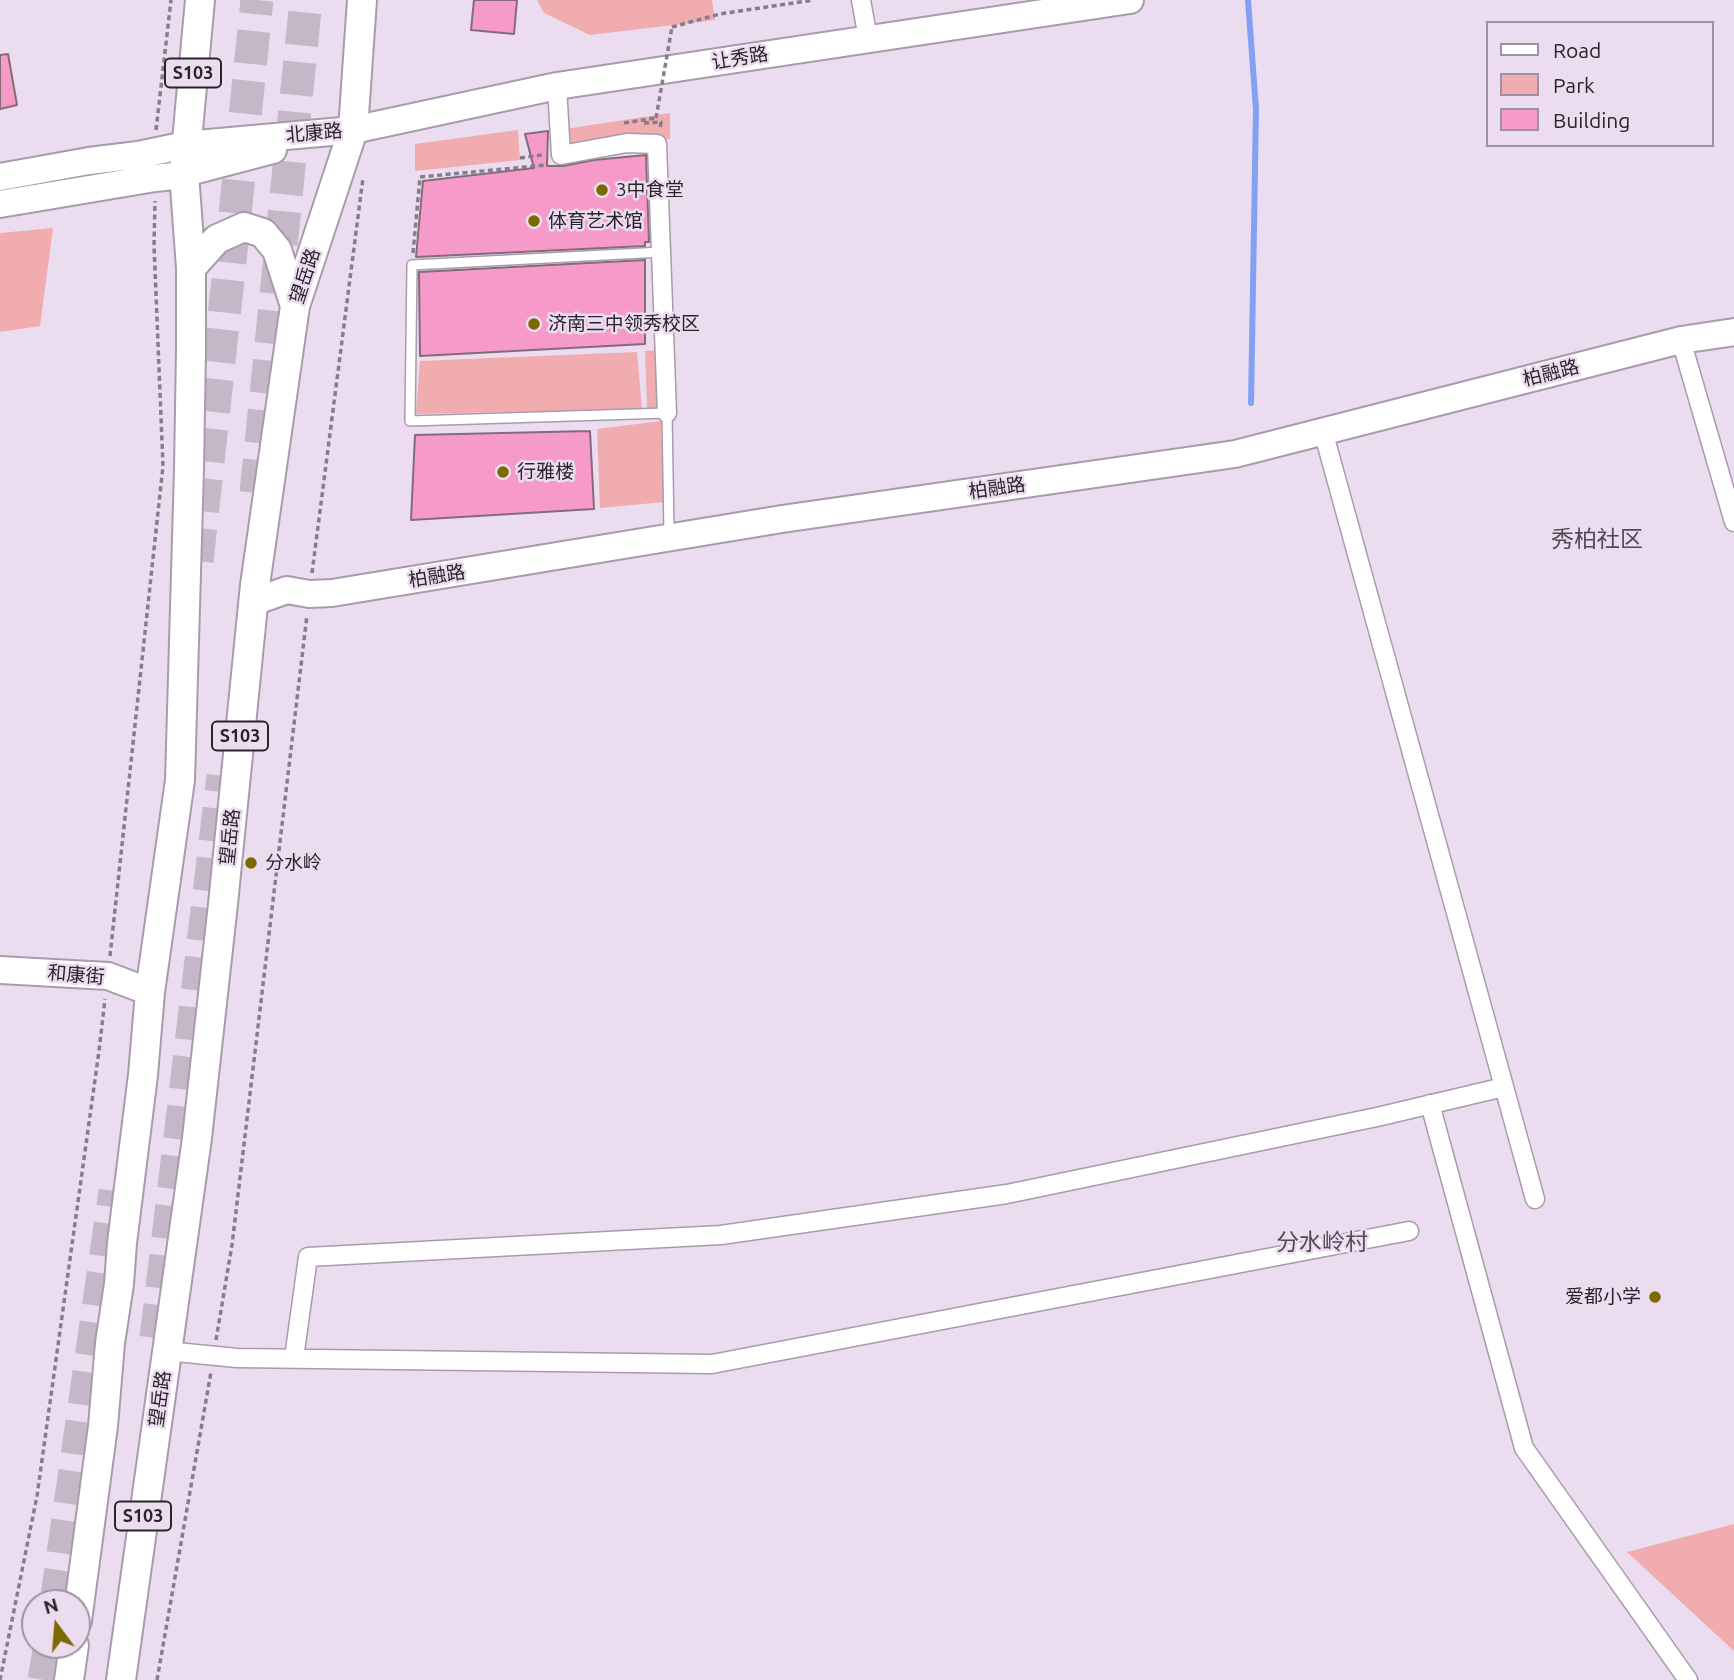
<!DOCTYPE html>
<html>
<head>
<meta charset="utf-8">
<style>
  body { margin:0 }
  #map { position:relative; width:1734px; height:1680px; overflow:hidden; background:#ecdcef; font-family:Ubuntu,sans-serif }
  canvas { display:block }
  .legend { position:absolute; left:1486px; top:21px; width:228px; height:126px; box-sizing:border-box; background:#ecdcef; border:2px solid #9e92a0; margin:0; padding:9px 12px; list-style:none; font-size:21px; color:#29232a }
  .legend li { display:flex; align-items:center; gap:14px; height:35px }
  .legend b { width:35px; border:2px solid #9e92a0 }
  .north { position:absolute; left:21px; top:1589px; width:70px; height:70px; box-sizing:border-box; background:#ecdcef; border:2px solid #9e92a0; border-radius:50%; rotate:344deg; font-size:19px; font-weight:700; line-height:28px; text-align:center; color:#29232a }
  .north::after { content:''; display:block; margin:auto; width:24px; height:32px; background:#7c6a01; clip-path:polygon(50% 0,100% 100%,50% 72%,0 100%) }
</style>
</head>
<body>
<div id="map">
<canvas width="1734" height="1680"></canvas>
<ul class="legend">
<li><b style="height:9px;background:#fff"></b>Road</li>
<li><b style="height:19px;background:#f0acaf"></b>Park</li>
<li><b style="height:19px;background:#f69bc9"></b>Building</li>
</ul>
<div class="north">N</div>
</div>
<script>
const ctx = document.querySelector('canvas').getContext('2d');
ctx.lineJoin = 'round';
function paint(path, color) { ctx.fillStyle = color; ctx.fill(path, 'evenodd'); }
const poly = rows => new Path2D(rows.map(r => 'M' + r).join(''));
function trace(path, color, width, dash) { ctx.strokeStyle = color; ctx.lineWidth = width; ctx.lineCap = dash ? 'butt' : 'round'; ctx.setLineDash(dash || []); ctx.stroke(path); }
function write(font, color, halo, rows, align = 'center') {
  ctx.font = font + ' Ubuntu,"Noto Sans SC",sans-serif'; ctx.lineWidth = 5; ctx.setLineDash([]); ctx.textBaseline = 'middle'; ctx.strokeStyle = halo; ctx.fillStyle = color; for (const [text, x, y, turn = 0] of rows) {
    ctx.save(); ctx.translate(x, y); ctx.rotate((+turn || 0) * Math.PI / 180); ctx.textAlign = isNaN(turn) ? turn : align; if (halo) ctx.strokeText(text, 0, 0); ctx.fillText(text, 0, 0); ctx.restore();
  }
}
const green = poly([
  [537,0,712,0,715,20,590,35,544,13],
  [670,113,670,139,613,141,566,144,565,129],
  [518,130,520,160,415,171,415,144],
  [53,228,40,326,0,332,0,233],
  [659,350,661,408,647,408,645,351],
  [637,352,642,409,416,414,420,361],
  [661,421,664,502,600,508,597,429],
  [1734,1524,1734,1651,1627,1552]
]);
const stream = poly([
  [1248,0,1256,109,1251,403]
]);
const building = poly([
  [474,0,517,0,514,34,471,30,474,0],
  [8,54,17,105,0,109,0,55,8,54],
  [548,131,547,166,563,166,594,160,646,155,649,242,645,242,645,246,416,257,423,181,534,168,525,134,548,131],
  [645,260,645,344,420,356,419,272,645,260],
  [590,431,594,509,411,520,415,435,590,431]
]);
const highwayTunnel = poly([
  [256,493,306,0],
  [197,561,233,234,257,0],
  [156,1338,223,776],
  [56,1603,115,1191],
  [44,1680,50,1645]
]);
const path = poly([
  [672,27,720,14,813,0],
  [624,123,656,118],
  [644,123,661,122,660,129],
  [156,130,171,0],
  [520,158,542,155],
  [413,253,420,177,546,165],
  [312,573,363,178],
  [110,956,163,466,154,245,155,201],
  [216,1340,232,1245,307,615],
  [0,1680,37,1496,99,1051,105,999],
  [157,1680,211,1372]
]);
const lane = poly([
  [662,252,412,265,410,421,667,413,669,533]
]);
const street = poly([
  [861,0,868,39],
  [557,86,561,155,627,143,657,144,667,413],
  [1681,340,1734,522],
  [1323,431,1535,1199],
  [1430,1104,1524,1448,1688,1680],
  [166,1351,237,1358,712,1364,1409,1231],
  [294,1358,308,1257,721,1235,1007,1194,1377,1117,1504,1087]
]);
const secondary = poly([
  [0,177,89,161,138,155,186,145,353,130,557,86,1130,0],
  [0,204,155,178,174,176,273,150],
  [253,602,287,590,309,594,332,593,782,519,1235,454,1681,340,1734,332],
  [0,970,108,976,150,992]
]);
const primary = poly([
  [191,268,217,239,244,227,263,233,277,250,295,306],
  [77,1621,103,1426,110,1343,119,1284,122,1243,143,1075,150,992,180,780,189,469,191,349,191,268,184,173,200,0],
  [69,1680,74,1645],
  [121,1680,197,1138,223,904,255,585,295,306,353,130,362,0]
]);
const pathBridge = poly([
  [656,118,672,27]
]);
const markers = [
  [602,190,7,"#7c6a01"],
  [534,221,7,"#7c6a01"],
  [534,324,7,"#7c6a01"],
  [503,472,7,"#7c6a01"],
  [251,863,7,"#7c6a01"],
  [1655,1297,7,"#7c6a01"]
];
const shields = [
  [193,73,56],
  [240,736,56],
  [143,1516,56]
];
const shieldNames = [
  ["S103",193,73],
  ["S103",240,736],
  ["S103",143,1516]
];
const streetNames = [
  ["让秀路",740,58,-9],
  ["北康路",314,133,-5],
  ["望岳路",305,276,-72],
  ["柏融路",1551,373,-14],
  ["柏融路",997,488,-8],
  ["柏融路",437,576,-9],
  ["望岳路",230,837,-84],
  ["和康街",76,975,5],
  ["望岳路",160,1399,-82]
];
const poiNames = [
  ["3中食堂",616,190],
  ["体育艺术馆",548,221],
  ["济南三中领秀校区",548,324],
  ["行雅楼",517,472],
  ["分水岭",265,863],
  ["爱都小学",1641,1297,"right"]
];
const quarterNames = [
  ["秀柏社区",1597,539],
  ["分水岭村",1322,1242]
];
paint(green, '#f0acaf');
trace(stream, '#83a1f1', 6);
paint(building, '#f69bc9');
trace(building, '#826d77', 2);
trace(highwayTunnel, '#c5b7c8', 33, [33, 17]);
trace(lane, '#a99aac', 12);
trace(street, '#a99aac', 21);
trace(secondary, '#a99aac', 30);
trace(primary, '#a99aac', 32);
trace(path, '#877c89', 3.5, [5, 3.5]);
trace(lane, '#fff', 9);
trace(street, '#fff', 18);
trace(secondary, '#fff', 26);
trace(primary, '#fff', 28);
trace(pathBridge, '#877c89', 3.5, [5, 3.5]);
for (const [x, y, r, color] of markers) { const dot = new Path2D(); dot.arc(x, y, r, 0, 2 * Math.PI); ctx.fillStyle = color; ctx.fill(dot); trace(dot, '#ecdcef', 2.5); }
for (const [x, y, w] of shields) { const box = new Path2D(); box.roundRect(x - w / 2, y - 14.5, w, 29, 5); ctx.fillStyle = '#ecdcef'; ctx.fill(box); trace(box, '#29232a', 2); }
write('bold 18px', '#29232a', null, shieldNames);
write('19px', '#29232a', '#ecdcef', streetNames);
write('19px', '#29232a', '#ecdcef', poiNames, 'left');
write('23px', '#544756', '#ecdcef', quarterNames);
</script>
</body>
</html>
